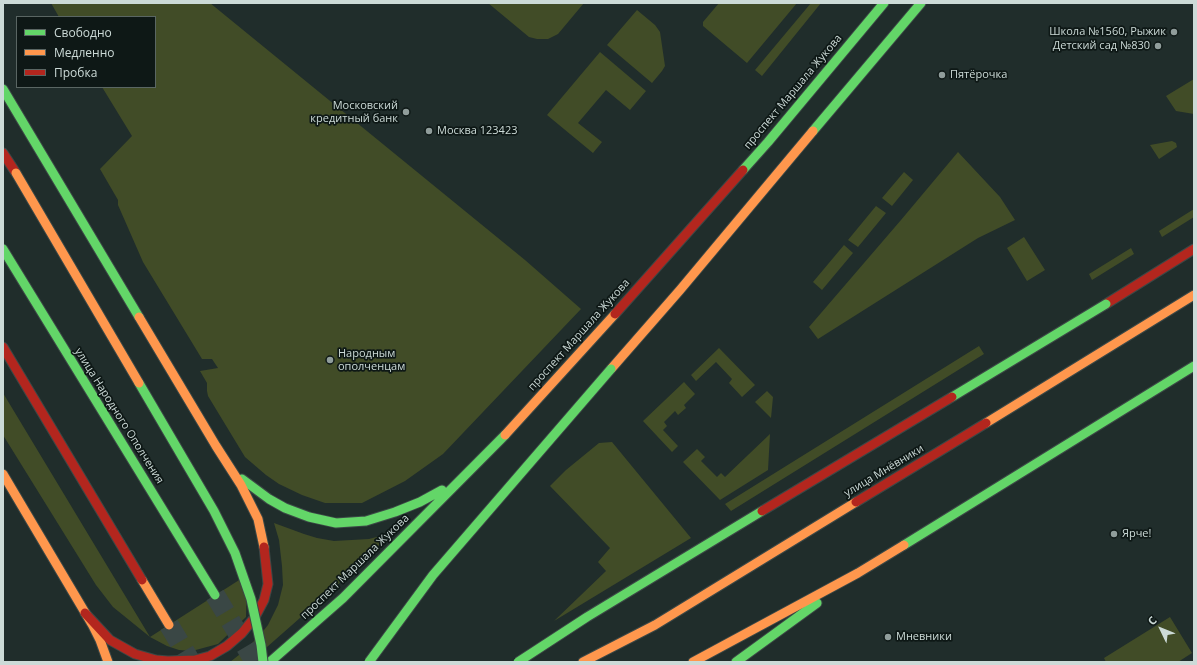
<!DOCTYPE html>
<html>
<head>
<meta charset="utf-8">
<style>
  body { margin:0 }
  #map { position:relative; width:1197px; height:665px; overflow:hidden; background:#202d2b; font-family:"Open Sans",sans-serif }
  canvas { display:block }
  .frame { position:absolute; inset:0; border:4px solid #ccdad7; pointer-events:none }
  .legend { position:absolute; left:16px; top:16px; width:140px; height:72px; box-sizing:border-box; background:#0e1816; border:1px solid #5a6663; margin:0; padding:5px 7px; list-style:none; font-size:12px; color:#ccdad7 }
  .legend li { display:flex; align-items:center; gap:8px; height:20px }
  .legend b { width:20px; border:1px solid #5a6663 }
  .north { position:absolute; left:1141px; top:609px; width:40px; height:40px; -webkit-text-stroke:3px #0e1816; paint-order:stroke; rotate:313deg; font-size:11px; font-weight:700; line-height:16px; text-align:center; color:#ccdad7 }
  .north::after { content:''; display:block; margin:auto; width:14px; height:18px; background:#ccdad7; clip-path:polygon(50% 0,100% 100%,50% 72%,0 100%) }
</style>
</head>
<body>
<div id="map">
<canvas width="1197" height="665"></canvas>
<div class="frame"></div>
<ul class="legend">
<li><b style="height:5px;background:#63d668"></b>Свободно</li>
<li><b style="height:5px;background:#ff974d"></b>Медленно</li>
<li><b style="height:5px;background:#b3261e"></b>Пробка</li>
</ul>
<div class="north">С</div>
</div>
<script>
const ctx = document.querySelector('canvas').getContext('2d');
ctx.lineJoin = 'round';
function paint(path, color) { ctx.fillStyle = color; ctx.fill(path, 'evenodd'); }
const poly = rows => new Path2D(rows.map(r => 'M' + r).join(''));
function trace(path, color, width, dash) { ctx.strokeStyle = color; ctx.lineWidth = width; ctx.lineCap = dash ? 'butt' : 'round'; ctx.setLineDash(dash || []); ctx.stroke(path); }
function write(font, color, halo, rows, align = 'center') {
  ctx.font = font + ' "Open Sans",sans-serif'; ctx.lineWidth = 3.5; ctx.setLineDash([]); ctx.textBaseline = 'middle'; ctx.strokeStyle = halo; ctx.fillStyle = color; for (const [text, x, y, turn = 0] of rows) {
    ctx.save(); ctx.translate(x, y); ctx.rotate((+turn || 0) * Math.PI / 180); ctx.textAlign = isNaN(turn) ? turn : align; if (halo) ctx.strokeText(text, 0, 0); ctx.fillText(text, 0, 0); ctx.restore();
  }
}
const green = poly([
  [51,3,210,3,525,260,581,309,443,454,405,481,362,503,325,503,302,495,279,484,266,475,245,457,208,396,207,391,207,383,200,371,218,368,212,359,202,359,143,262,118,205,118,200,100,169,132,136,102,87,155,87,155,17,59,17],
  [488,3,584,3,558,34,548,39,537,39,529,37],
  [719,3,797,3,747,63,703,26,703,22],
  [811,3,821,3,762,76,755,70],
  [637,10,655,25,660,32,665,66,662,71,652,83,607,45],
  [600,52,646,91,630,110,606,90,578,123,602,142,593,153,547,115],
  [1194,79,1194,114,1176,111,1166,96],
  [1172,141,1176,143,1177,147,1159,159,1150,145],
  [958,152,1000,197,1015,220,978,238,818,339,809,327,901,220],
  [904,172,913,180,892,206,882,198],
  [876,206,886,213,858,247,848,240],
  [1194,209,1194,217,1162,237,1159,231],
  [1024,237,1045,270,1027,281,1007,248],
  [844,245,853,253,822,290,813,282],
  [1131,248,1134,254,1092,280,1089,274],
  [979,346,984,354,731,511,725,504],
  [719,348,755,385,742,397,729,383,732,379,716,362,696,381,691,375],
  [684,382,695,394,684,405,686,408,678,415,675,411,664,422,667,426,663,430,678,446,672,452,643,421],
  [767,391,773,397,771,418,755,402],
  [3,393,150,637,247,575,246,617,218,644,192,651,179,650,167,646,150,637,113,607,96,585,3,435],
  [770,434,768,470,720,500,683,462,697,449,705,457,701,461,717,477,721,473,725,477],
  [612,442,691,538,554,621,606,571,598,562,610,548,550,486,566,470,599,443],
  [274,523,304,534,317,538,334,541,369,539,392,533,334,588,250,662,230,662,244,651,260,635,268,625,278,605,283,585,282,566,279,540],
  [1170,617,1192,653,1178,662,1106,662,1104,658]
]);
const secondaryTunnel = poly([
  [215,595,255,662],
  [169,625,191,662]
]);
const fast = poly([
  [3,89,139,317],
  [813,131,921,3],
  [743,170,768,142,884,3],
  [3,249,215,595],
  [242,479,269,499,285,508,309,517,336,523,366,521,395,512,420,502,442,490],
  [904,545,1194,366],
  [270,662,343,598,505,435],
  [736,662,817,603]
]);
const slow = poly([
  [139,317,216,446,241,485,258,519,264,547],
  [611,369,680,290,813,131],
  [986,423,1194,295],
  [505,435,615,314],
  [3,474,93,626,100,640,108,662],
  [142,580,169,625],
  [583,662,655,625,856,502],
  [693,662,858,573,904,545]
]);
const jam = poly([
  [3,153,16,173],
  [1106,304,1194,249],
  [615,314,743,170],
  [3,347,142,580],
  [856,502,986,423],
  [85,613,110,640,135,654,156,660,168,661,195,660,210,656,227,646,242,633,255,617,264,600,268,584,264,547]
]);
const fastBridge = poly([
  [139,383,214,511,235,553,251,599,261,645,263,662],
  [952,397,1106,304],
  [369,662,433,575,611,369],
  [518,662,587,617,762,511]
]);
const slowBridge = poly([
  [16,173,139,383]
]);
const jamBridge = poly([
  [762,511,952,397]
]);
const markers = [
  [1174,32,4,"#909d9b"],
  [1158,46,4,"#909d9b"],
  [942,75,4,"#909d9b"],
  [406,112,4,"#909d9b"],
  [429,131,4,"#909d9b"],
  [330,360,4,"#909d9b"],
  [1114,534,4,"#909d9b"],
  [888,637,4,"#909d9b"]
];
const poiNames = [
  ["Школа №1560, Рыжик",1166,32,"right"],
  ["Детский сад №830",1150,46,"right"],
  ["Пятёрочка",950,75],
  ["Московский",398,106,"right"],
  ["кредитный банк",398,119,"right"],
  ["Москва 123423",437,131],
  ["Народным",338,354],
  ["ополченцам",338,367],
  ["Ярче!",1122,534],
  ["Мневники",896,637]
];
const streetNames = [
  ["проспект Маршала Жукова",793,92,-50],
  ["проспект Маршала Жукова",579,335,-48],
  ["улица Народного Ополчения",119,416,58],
  ["улица Мнёвники",884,471,-31],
  ["проспект Маршала Жукова",355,567,-44]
];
paint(green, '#414c27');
trace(secondaryTunnel, '#3a4745', 20, [20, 10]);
trace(fast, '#3c4846', 11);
trace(slow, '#3c4846', 11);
trace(jam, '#3c4846', 11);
trace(fast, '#63d668', 9);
trace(slow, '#ff974d', 9);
trace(jam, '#b3261e', 9);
trace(fastBridge, '#3c4846', 11, []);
trace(slowBridge, '#3c4846', 11, []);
trace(jamBridge, '#3c4846', 11, []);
trace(fastBridge, '#63d668', 9);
trace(slowBridge, '#ff974d', 9);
trace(jamBridge, '#b3261e', 9);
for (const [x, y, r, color] of markers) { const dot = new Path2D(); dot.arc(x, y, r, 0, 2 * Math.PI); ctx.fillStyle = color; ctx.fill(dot); trace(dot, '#0e1816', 1.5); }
write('11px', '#ccdad7', '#0e1816', poiNames, 'left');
write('11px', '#ccdad7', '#0e1816', streetNames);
</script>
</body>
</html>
